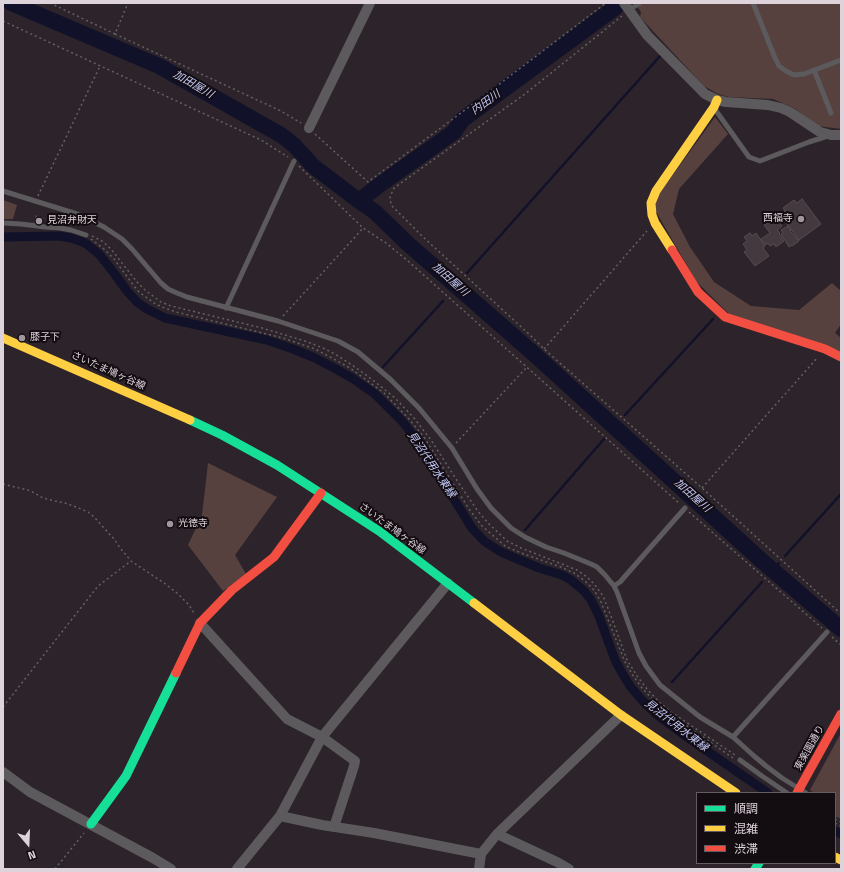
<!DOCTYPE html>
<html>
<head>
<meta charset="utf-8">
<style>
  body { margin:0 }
  #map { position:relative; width:844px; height:872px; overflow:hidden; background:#2c242a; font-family:"Titillium Web","Noto Sans JP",sans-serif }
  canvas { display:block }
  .frame { position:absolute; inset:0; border:4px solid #ded3db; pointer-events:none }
  .legend { position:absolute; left:696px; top:792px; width:140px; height:72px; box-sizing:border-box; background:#130c11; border:1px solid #645c62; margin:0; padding:5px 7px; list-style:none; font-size:12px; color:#ded3db }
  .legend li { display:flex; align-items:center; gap:8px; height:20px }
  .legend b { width:20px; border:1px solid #645c62 }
  .north { position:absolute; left:8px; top:824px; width:40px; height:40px; -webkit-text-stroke:3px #130c11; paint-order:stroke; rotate:161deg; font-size:11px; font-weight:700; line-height:16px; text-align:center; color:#ded3db }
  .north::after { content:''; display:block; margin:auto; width:14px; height:18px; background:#ded3db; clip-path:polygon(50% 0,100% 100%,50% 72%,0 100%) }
</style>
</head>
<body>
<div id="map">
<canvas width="844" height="872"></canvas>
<div class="frame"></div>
<ul class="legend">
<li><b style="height:5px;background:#16e098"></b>順調</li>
<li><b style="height:5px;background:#ffcf43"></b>混雑</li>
<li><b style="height:5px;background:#f24e42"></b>渋滞</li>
</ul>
<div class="north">N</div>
</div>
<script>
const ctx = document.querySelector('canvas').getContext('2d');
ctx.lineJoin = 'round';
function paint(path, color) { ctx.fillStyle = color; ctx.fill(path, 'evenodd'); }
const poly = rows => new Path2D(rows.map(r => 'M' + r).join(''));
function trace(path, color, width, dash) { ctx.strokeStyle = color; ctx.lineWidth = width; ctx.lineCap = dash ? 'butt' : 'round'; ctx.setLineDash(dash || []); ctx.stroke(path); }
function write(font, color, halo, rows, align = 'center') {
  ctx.font = font + ' "Titillium Web","Noto Sans JP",sans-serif'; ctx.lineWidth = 4; ctx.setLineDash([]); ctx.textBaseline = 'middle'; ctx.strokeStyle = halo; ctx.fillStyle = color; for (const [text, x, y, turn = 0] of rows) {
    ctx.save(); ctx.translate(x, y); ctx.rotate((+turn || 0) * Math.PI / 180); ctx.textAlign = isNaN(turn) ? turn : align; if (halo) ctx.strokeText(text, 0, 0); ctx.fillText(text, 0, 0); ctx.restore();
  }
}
const green = poly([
  [635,3,841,3,841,129,818,126,794,108,773,99,729,97,718,94,704,86,640,17,641,12],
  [715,117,728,134,679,189,673,214,690,247,714,282,751,306,799,310,832,283,841,291,841,324,835,333,841,338,841,353,730,315,696,281,655,210,656,198],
  [3,200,17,205,13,219,3,219],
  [208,463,277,497,235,555,246,574,223,591,188,545,202,515],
  [841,733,841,819,835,816,835,793,814,793,810,790]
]);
const stream = poly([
  [467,273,660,56],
  [452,291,461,281],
  [383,367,443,301],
  [625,415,713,319],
  [610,432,619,422],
  [525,530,604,439],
  [785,556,841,494],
  [768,575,779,563],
  [672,682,762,582]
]);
const canal = poly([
  [3,237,59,236,71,238,85,243,99,254,114,273,127,291,137,302,147,309,165,318,267,340,293,349,315,358,334,368,352,378,375,394,402,421,417,440,472,528,484,541,501,552,539,568,562,575,571,580,584,591,591,600,599,616,615,660,622,673,630,686,641,699,657,715,684,735,768,793],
  [835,831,841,834]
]);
const river = poly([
  [11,3,159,66,281,135,294,145,313,166,359,201,375,212,407,243,534,354,762,561,841,629],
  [359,201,378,186,454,132,462,120,616,7]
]);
const building = poly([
  [802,199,821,224,799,240,780,215,785,211,783,208,794,200,797,203,802,199],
  [36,216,43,218,42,225,34,223,36,216],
  [772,220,774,223,778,220,782,226,777,230,780,233,779,234,784,241,776,247,774,244,770,246,768,243,766,245,761,239,770,233,764,225,772,220],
  [788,226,791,230,790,231,799,241,792,246,792,245,789,247,781,234,783,233,781,230,788,226],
  [750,233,752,236,756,233,765,246,763,248,769,256,755,266,744,252,747,250,743,244,747,241,744,237,750,233]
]);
const path = poly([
  [50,3,115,34,128,3],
  [622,16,525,94,394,188,390,197,391,205,422,236,530,335,544,349,702,488,839,612,841,613],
  [3,21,261,140,288,157],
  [115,34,281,111,301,123],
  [315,134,368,182,485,95,606,3],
  [299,166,363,228,386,243,408,261,680,504],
  [38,196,100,66],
  [92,236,102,241,111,249,137,282,145,290,161,302,171,306,262,328,305,341,323,348,335,354,355,367,374,381,395,398,414,418,431,440,456,479,477,510,488,523,507,541,521,548,577,570,587,577,595,585,603,596,611,616,627,660,637,676,647,689,659,702,671,712,735,755],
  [91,239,104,249,114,259,134,286,139,292,154,303,162,307,176,312,283,338,315,349,332,358,350,368,384,393,408,418,424,437,469,509,482,526,505,546,521,553,561,567,574,573,585,581,594,590,601,602,625,662,634,677,642,688,656,703,668,713,733,758],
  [283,316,356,236,363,228],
  [544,349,647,231],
  [456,443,527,367],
  [3,484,31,491,43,498,55,501,65,503,76,507,88,512,94,517,114,539,121,549,131,561,164,583,177,593,189,605,194,613],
  [702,488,817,358],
  [689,512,822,628],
  [832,637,841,645],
  [3,707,98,586,131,561],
  [835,819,841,822],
  [835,823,841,826],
  [55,869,84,833]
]);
const lane = poly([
  [753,3,775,58,779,66,786,71,794,75,804,74,841,60],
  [629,10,640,3],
  [814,70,831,113],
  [714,108,749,157,760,161,809,142,828,136],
  [3,191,77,214,104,227,122,239,132,249,161,283,168,289,177,293,187,297,278,321,338,341,358,352,390,379,419,408,452,448,477,489,491,508,511,528,525,537,546,547,564,553,591,564,597,567,605,575,614,586,617,592,639,653,646,666,660,685,700,717,733,737,754,756,766,766,782,778,806,793],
  [3,223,21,224,45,227,60,228,71,230,86,235],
  [226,308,294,161],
  [614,586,620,582,685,508],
  [733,737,827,632],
  [740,760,762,776,787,793]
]);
const street = poly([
  [624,3,647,35,705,94,717,100,726,102,768,105,781,108,790,112,820,132,831,135,841,135],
  [309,128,370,3],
  [200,623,287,719,322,737,355,761,354,766,334,827],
  [3,772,30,792,153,858,171,869],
  [280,816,322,825,374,833,481,854],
  [497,834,557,862,569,869],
  [237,869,280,816,322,737,448,583],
  [479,869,481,854,497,834,621,715]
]);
const fast = poly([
  [190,420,222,435,277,465,379,531,474,603],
  [91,824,126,776,176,673],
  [755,869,759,863]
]);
const slow = poly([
  [672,250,655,223,652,215,651,203,656,191,714,107,717,100],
  [3,338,190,420],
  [474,603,621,715,736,793],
  [835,857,841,860]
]);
const jam = poly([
  [672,250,698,292,725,317,825,349,841,357],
  [176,673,200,623,232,590,274,557,321,493],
  [797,793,841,714]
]);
const markers = [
  [801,219,4,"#a0969d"],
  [39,221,4,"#a0969d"],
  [22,338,4,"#a0969d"],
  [170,524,4,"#a0969d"]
];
const poiNames = [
  ["西福寺",793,219,"right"],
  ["見沼弁財天",47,221],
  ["膝子下",30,338],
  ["光徳寺",178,524]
];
const streetNames = [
  ["さいたま鳩ヶ谷線",108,371,24],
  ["さいたま鳩ヶ谷線",392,529,36],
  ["東楽園通り",810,748,-61]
];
const waterNames = [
  ["加田屋川",193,85,30],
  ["内田川",486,103,-36],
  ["加田屋川",450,280,42],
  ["見沼代用水東縁",431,465,56],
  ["加田屋川",692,496,42],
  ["見沼代用水東縁",676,726,38]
];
paint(green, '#56413f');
trace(stream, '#11112a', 2.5);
trace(canal, '#11112a', 9);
trace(river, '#11112a', 16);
paint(building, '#44393e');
trace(building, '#554c50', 1);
trace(path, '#656165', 1.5, [2, 3]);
trace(lane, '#5c5a5d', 5);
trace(street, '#5c5a5d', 10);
trace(fast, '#16e098', 9);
trace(slow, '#ffcf43', 9);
trace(jam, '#f24e42', 9);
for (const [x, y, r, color] of markers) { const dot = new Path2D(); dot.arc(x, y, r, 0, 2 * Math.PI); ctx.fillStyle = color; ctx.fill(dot); trace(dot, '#130c11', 1.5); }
write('10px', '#ded3db', '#130c11', poiNames, 'left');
write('10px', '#ded3db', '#130c11', streetNames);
write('italic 11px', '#c2c8f8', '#130c11', waterNames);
</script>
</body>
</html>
